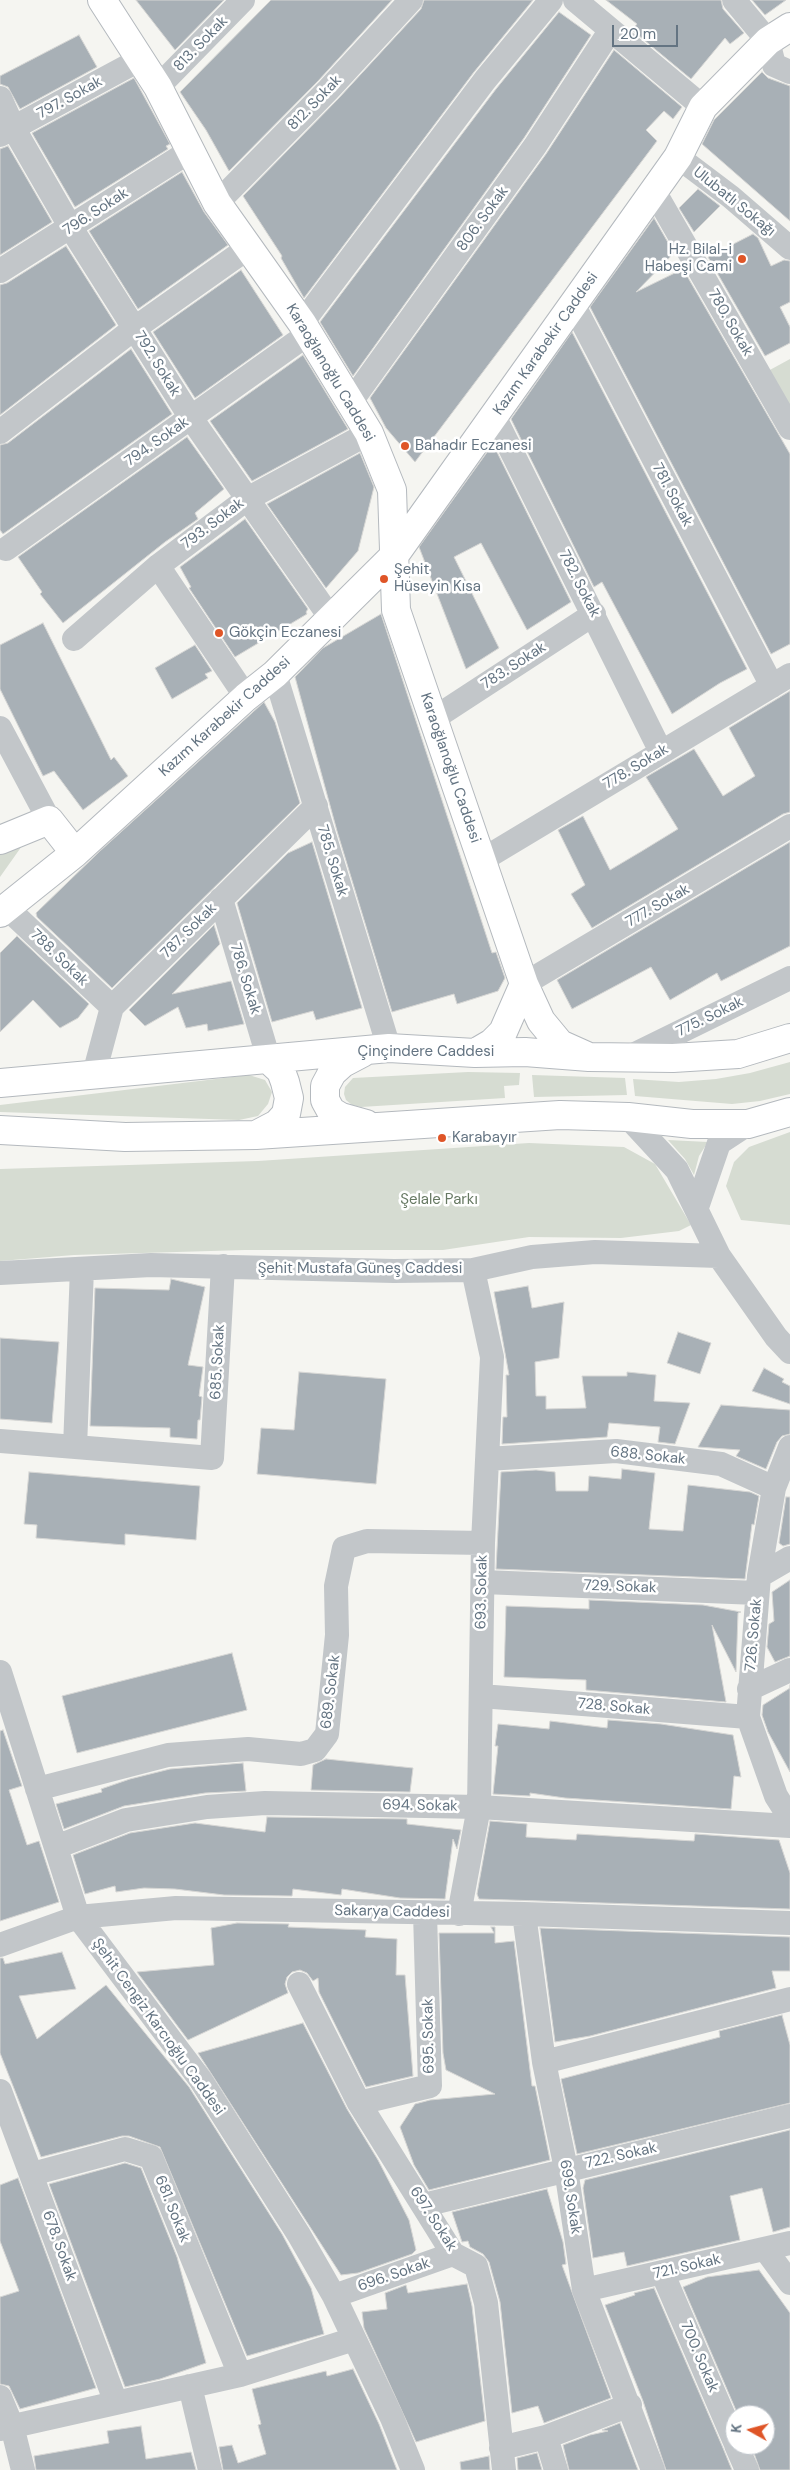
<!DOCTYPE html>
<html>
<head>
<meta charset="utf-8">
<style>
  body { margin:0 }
  #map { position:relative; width:790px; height:2470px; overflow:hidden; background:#f5f5f1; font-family:"DM Sans",sans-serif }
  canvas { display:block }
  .north { position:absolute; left:725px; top:2405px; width:50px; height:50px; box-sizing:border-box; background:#fff; border:1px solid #c1c7cd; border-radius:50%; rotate:277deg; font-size:14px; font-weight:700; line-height:20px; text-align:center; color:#647482 }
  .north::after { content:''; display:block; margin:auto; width:18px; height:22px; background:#df5527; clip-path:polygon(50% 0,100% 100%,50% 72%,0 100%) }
  .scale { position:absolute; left:612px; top:25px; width:66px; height:22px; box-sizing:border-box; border:2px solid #647482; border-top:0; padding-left:6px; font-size:15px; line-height:18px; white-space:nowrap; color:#647482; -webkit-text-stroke:4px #fff; paint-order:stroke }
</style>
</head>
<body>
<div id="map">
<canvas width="790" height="2470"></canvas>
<div class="north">K</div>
<div class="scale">20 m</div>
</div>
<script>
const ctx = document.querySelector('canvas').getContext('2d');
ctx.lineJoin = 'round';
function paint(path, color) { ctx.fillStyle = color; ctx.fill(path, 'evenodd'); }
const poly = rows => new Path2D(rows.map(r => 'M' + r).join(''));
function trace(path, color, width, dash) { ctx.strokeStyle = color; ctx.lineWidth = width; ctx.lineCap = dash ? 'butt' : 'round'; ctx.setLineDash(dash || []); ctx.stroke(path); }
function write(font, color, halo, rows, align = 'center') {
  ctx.font = font + ' "DM Sans",sans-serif'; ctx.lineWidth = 5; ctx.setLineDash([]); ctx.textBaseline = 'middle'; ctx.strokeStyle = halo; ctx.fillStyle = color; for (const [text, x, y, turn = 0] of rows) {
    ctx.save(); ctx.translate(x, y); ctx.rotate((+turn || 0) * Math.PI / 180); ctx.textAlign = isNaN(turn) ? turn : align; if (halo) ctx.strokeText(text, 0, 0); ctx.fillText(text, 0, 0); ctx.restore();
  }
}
const green = poly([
  [790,359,790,409,768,371],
  [29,836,0,877,0,845],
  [790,1062,790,1094,760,1101,732,1104,635,1096,633,1079,679,1082,716,1079,750,1073],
  [468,1072,520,1073,519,1085,504,1086,505,1098,361,1107,352,1105,346,1100,344,1094,345,1087,353,1078],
  [249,1075,265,1080,272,1092,268,1104,258,1116,239,1120,0,1112,0,1105],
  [532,1075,625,1078,627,1095,534,1097],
  [790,1132,790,1225,741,1220,726,1186,734,1162,749,1147],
  [668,1140,708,1142,699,1156,694,1175,685,1159],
  [529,1143,624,1147,655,1164,691,1225,679,1231,621,1238,529,1237,443,1250,245,1250,74,1255,0,1261,0,1169,258,1161]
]);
const building = poly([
  [136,0,224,0,175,50,136,0],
  [271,0,392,0,318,81,229,171,206,130,180,92,271,0],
  [424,0,533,0,474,72,304,298,281,258,282,256,243,196,338,99,421,9,424,0],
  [606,0,721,0,723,9,744,33,730,44,725,38,691,79,632,30,637,24,606,0],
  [752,0,786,0,765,15,752,0],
  [559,12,591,35,524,138,353,376,320,322,496,89,559,12],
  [79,35,97,67,20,109,8,87,0,84,0,76,79,35],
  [614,50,682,107,673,119,664,111,646,130,657,141,415,462,386,428,370,398,546,154,614,50],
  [762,72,768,78,790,86,790,221,702,144,714,120,762,72],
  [134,78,170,144,166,146,168,149,75,207,32,133,134,78],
  [8,146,52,222,0,255,0,149,8,146],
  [182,172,204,212,228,245,138,309,89,231,182,172],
  [698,189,720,206,694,232,679,208,698,189],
  [654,218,674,253,636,292,683,269,790,454,790,644,771,654,590,307,654,218],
  [753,234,758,238,771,266,784,260,790,261,790,302,780,307,790,327,790,343,765,356,708,257,753,234],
  [66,246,116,325,0,415,0,285,7,283,66,246],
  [241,270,283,335,195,398,153,332,241,270],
  [572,332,747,669,720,683,672,714,602,582,594,587,511,419,572,332],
  [131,349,172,414,3,534,0,530,0,445,8,443,131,349],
  [303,355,348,429,252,481,210,421,303,355],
  [187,437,224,489,195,513,198,519,165,542,63,623,40,594,42,592,18,557,187,437],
  [493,444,571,602,527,630,481,543,454,557,499,648,466,669,419,547,493,444],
  [360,453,374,487,358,551,326,588,267,504,360,453],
  [245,519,308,609,306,612,307,614,235,657,189,588,191,587,180,567,245,519],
  [381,614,492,953,496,952,505,978,498,991,457,1004,454,994,392,1012,337,831,295,677,323,648,381,614],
  [43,623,111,760,114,757,128,776,83,810,54,771,43,776,0,689,0,645,43,623],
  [195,645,212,671,205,674,208,678,172,699,155,668,195,645],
  [790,691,790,812,783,814,592,928,571,894,585,885,558,830,583,816,610,870,642,851,678,829,646,777,694,749,723,796,755,776,729,728,790,691],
  [264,702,275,722,300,803,112,988,37,917,36,913,100,851,264,702],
  [312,842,362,1008,316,1020,313,1011,272,1022,237,903,288,853,312,842],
  [790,842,790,946,721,981,717,973,670,1000,651,967,572,1009,557,980,790,842],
  [214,925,220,944,172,994,231,981,244,1024,208,1031,207,1024,186,1028,178,1007,145,1026,129,1010,214,925],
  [17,936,89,1004,78,1018,60,1028,33,1000,0,1032,0,953,17,936],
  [171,1279,205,1287,188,1365,203,1367,199,1396,202,1397,200,1420,198,1420,197,1439,170,1437,170,1428,90,1426,95,1288,169,1290,171,1279],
  [528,1286,532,1308,564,1302,559,1358,535,1362,536,1396,546,1396,546,1409,586,1408,582,1376,627,1376,627,1372,656,1375,654,1401,690,1403,675,1444,658,1442,660,1427,609,1423,607,1437,502,1444,503,1417,507,1417,506,1375,509,1375,494,1292,528,1286],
  [678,1332,711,1343,700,1374,667,1363,678,1332],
  [0,1338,59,1342,52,1423,0,1419,0,1338],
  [764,1368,784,1379,782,1382,790,1386,790,1404,752,1391,764,1368],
  [299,1372,386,1379,376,1484,257,1474,261,1428,294,1430,299,1372],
  [721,1405,790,1410,790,1434,782,1436,777,1442,766,1469,736,1456,740,1450,698,1447,721,1405],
  [622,1469,655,1473,649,1529,683,1531,688,1485,750,1492,759,1496,754,1525,752,1524,745,1579,496,1569,501,1472,536,1470,555,1472,556,1491,588,1491,589,1476,621,1479,622,1469],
  [29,1472,200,1486,196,1540,125,1534,125,1545,36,1538,37,1525,24,1524,29,1472],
  [786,1497,790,1497,790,1544,783,1546,779,1543,786,1497],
  [790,1580,790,1656,775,1662,767,1647,769,1624,774,1621,772,1592,790,1580],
  [589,1600,703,1605,741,1612,738,1613,736,1672,712,1625,726,1702,586,1690,586,1680,504,1677,506,1606,589,1609,589,1600],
  [232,1653,247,1710,77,1753,62,1696,232,1653],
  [790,1685,790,1772,768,1732,762,1715,763,1705,790,1688,790,1685],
  [608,1720,661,1724,733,1735,741,1777,734,1776,731,1809,565,1798,530,1793,530,1796,493,1794,498,1746,495,1746,498,1724,549,1729,550,1721,607,1728,608,1720],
  [3,1730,22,1786,9,1790,27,1845,39,1841,59,1902,0,1921,0,1731,3,1730],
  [326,1759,413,1768,410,1792,311,1790,313,1765,326,1759],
  [243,1763,246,1791,205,1793,124,1806,64,1829,56,1804,102,1792,101,1789,130,1779,170,1769,243,1763],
  [267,1817,407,1819,407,1824,461,1830,457,1849,453,1839,445,1899,400,1898,342,1889,341,1895,293,1889,292,1896,224,1895,175,1889,144,1888,116,1892,115,1886,85,1894,73,1855,130,1833,195,1823,265,1832,267,1817],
  [490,1821,527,1824,526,1837,576,1840,577,1834,694,1841,695,1834,779,1840,790,1873,790,1909,479,1899,477,1894,490,1821],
  [237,1923,289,1924,288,1927,366,1930,365,1937,397,1939,396,1975,405,1975,413,2076,366,2087,319,1992,318,1978,313,1981,307,1973,300,1970,292,1972,287,1977,285,1984,288,1993,188,2040,137,1972,214,1965,211,1928,237,1923],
  [491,1927,495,1927,495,1943,514,1941,532,2086,535,2086,550,2160,429,2190,414,2165,400,2127,415,2104,430,2100,495,2094,446,2070,443,2053,439,1933,494,1933,491,1927],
  [540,1928,790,1937,790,1971,772,1971,776,1988,590,2036,555,2042,540,1928],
  [62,1952,76,1989,19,1996,37,2039,106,1985,189,2087,282,2234,311,2288,324,2334,247,2356,160,2147,129,2136,122,2136,41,2157,0,2053,0,1958,3,1958,5,1964,62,1952],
  [782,2015,790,2045,790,2103,577,2154,561,2079,720,2037,719,2031,782,2015],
  [303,2023,347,2109,378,2160,409,2220,416,2250,412,2254,358,2273,341,2275,198,2053,303,2023],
  [790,2130,790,2227,773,2232,762,2188,730,2196,740,2240,627,2266,624,2252,593,2258,583,2188,585,2180,790,2130],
  [125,2163,141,2168,177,2257,206,2363,160,2379,125,2387,49,2184,125,2163],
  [18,2178,96,2388,20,2409,9,2386,0,2384,0,2297,19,2291,0,2241,0,2185,18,2178],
  [547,2189,563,2242,566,2264,562,2265,611,2398,544,2423,538,2406,512,2413,500,2302,489,2262,483,2254,470,2247,468,2241,462,2242,452,2212,547,2189],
  [759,2270,790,2313,790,2470,760,2470,751,2445,765,2445,765,2415,738,2415,683,2287,707,2277,759,2270],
  [467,2284,472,2306,485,2421,416,2442,364,2328,362,2312,387,2309,385,2293,406,2285,408,2293,467,2284],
  [654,2288,723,2448,732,2470,666,2470,643,2401,605,2305,635,2295,634,2293,654,2288],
  [353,2369,379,2424,397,2470,223,2470,219,2447,232,2445,238,2463,266,2454,258,2425,261,2424,252,2389,326,2371,327,2376,353,2369],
  [620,2423,638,2470,569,2470,563,2445,590,2435,608,2431,602,2430,620,2423],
  [141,2426,146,2459,191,2452,196,2470,36,2470,34,2456,109,2443,107,2431,141,2426],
  [537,2453,542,2470,518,2470,517,2458,537,2453],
  [489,2456,490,2470,461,2470,460,2462,489,2456]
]);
const street = poly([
  [575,0,703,107],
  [734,0,768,41,774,65,790,72],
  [158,87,243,0],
  [0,98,14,129,71,228,191,418,332,620],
  [0,135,141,59],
  [678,157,731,197,790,248],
  [654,191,790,428],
  [217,203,328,90,411,0],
  [0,271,190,151],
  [573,304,772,686],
  [302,323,485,80,551,0],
  [350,403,535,146,610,31],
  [495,418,661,752],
  [0,432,135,328,248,248],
  [6,549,308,334],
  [158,566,246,697],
  [74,639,158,566,247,499,369,433],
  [275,674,389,1048],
  [433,719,594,614],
  [0,728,49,820],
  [482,860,790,675],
  [221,899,269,1060],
  [7,908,112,1007],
  [524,984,790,826],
  [629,1057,790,978],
  [94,1074,112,1007,316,806],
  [628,1117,677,1170,719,1256,776,1337,790,1352],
  [697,1207,719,1143,748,1124],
  [0,1273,151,1265,394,1271,473,1270,532,1257,595,1252,719,1256],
  [0,1441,212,1458,223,1266],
  [75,1447,82,1269],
  [790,1447,774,1488,759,1576,748,1717,776,1796,790,1818],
  [487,1459,616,1451,721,1464,774,1488],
  [759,1576,790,1558],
  [483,1582,757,1593],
  [0,1672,78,1917,200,2079,299,2235,334,2296,392,2418,413,2470],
  [749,1689,790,1670],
  [481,1696,748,1717],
  [37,1789,168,1755,248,1749,301,1754,315,1750,327,1734,337,1635,336,1586,344,1548,367,1541,483,1543],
  [56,1847,126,1820,207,1807,265,1803,479,1807,790,1826],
  [459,1914,479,1807,483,1543,492,1357,473,1270],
  [524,1914,544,2062,566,2169,584,2290,653,2470],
  [0,1945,78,1917,176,1908,524,1914,790,1923],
  [299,1984,359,2103,453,2254,476,2266,486,2303,504,2470],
  [544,2062,790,1999],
  [0,2091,116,2403],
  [359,2103,430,2086,425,1913],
  [32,2174,125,2149,151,2157,240,2375],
  [424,2205,790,2116],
  [765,2249,790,2283],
  [662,2272,735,2442],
  [584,2290,790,2243],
  [334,2296,453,2254],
  [190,2386,210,2470],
  [0,2397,12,2426,23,2470],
  [0,2429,240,2375,354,2339],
  [546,2437,556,2470],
  [736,2445,747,2470],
  [501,2448,546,2437,630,2405]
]);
const secondary = poly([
  [102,0,158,87,217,203,302,323,369,433,392,490,396,610,524,984,541,1021,560,1044,589,1057],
  [0,840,49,820,75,853],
  [0,913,75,853,246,697,275,674,394,556,678,157,703,107,768,41,790,27],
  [362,1053,343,1063,332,1073,325,1086,325,1100,331,1111,341,1117,366,1124],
  [475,1053,492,1043,503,1032,524,984],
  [0,1083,389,1048,475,1053,525,1052,589,1057,673,1058,738,1054,790,1038],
  [0,1130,125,1137,256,1135,560,1115,628,1117,692,1124,748,1124,790,1112],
  [256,1135,277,1124,286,1114,289,1098,285,1082,281,1071,269,1060]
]);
const markers = [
  [742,259,5,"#df5527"],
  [405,446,5,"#df5527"],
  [384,579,5,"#df5527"],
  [219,633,5,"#df5527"],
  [442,1138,5,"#df5527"]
];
const streetNames = [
  ["813. Sokak",201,44,-46],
  ["797. Sokak",70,98,-29],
  ["812. Sokak",315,103,-46],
  ["Ulubatlı Sokağı",734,202,39],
  ["796. Sokak",96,212,-33],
  ["806. Sokak",483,219,-54],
  ["780. Sokak",730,323,60],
  ["Kazım Karabekir Caddesi",546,344,-55],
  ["792. Sokak",157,364,58],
  ["Karaoğlanoğlu Caddesi",330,373,59],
  ["794. Sokak",157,442,-35],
  ["781. Sokak",672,495,62],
  ["793. Sokak",213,524,-37],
  ["782. Sokak",579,584,63],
  ["783. Sokak",514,666,-33],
  ["Kazım Karabekir Caddesi",225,717,-42],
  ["778. Sokak",636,767,-31],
  ["Karaoğlanoğlu Caddesi",450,768,71],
  ["785. Sokak",332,861,73],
  ["777. Sokak",658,906,-30],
  ["787. Sokak",189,931,-45],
  ["788. Sokak",59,958,44],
  ["786. Sokak",245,979,73],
  ["775. Sokak",710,1017,-26],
  ["Çinçindere Caddesi",426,1052],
  ["Şehit Mustafa Güneş Caddesi",360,1269],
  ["685. Sokak",218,1362,-87],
  ["688. Sokak",648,1456,6],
  ["729. Sokak",620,1587,2],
  ["693. Sokak",482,1592,-89],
  ["726. Sokak",754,1635,-85],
  ["689. Sokak",331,1692,-83],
  ["728. Sokak",614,1707,5],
  ["694. Sokak",420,1806,1],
  ["Sakarya Caddesi",392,1912,1],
  ["Şehit Cengiz Karcıoğlu Caddesi",158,2027,54],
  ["695. Sokak",429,2036,-91],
  ["722. Sokak",621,2156,-13],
  ["699. Sokak",570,2197,81],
  ["681. Sokak",172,2209,68],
  ["697. Sokak",433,2219,57],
  ["678. Sokak",59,2246,70],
  ["721. Sokak",687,2267,-13],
  ["696. Sokak",394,2275,-19],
  ["700. Sokak",699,2357,67]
];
const poiNames = [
  ["Hz. Bilal-i",732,250,"right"],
  ["Habeşi Cami",732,267,"right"],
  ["Bahadır Eczanesi",415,446],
  ["Şehit",394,570],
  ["Hüseyin Kısa",394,587],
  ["Gökçin Eczanesi",229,633],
  ["Karabayır",452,1138]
];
const parkNames = [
  ["Şelale Parkı",439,1200]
];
paint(green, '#d6dcd2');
paint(building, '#a8b0b6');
trace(building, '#d6d6d4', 1);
trace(secondary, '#b4b9be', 30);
trace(street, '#c2c6c9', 24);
trace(secondary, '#fff', 28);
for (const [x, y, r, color] of markers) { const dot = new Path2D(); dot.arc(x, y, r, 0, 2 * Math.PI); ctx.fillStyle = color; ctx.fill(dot); trace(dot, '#fff', 2); }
write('15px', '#647482', '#fff', streetNames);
write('15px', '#647482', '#fff', poiNames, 'left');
write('15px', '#677963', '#fff', parkNames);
</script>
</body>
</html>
